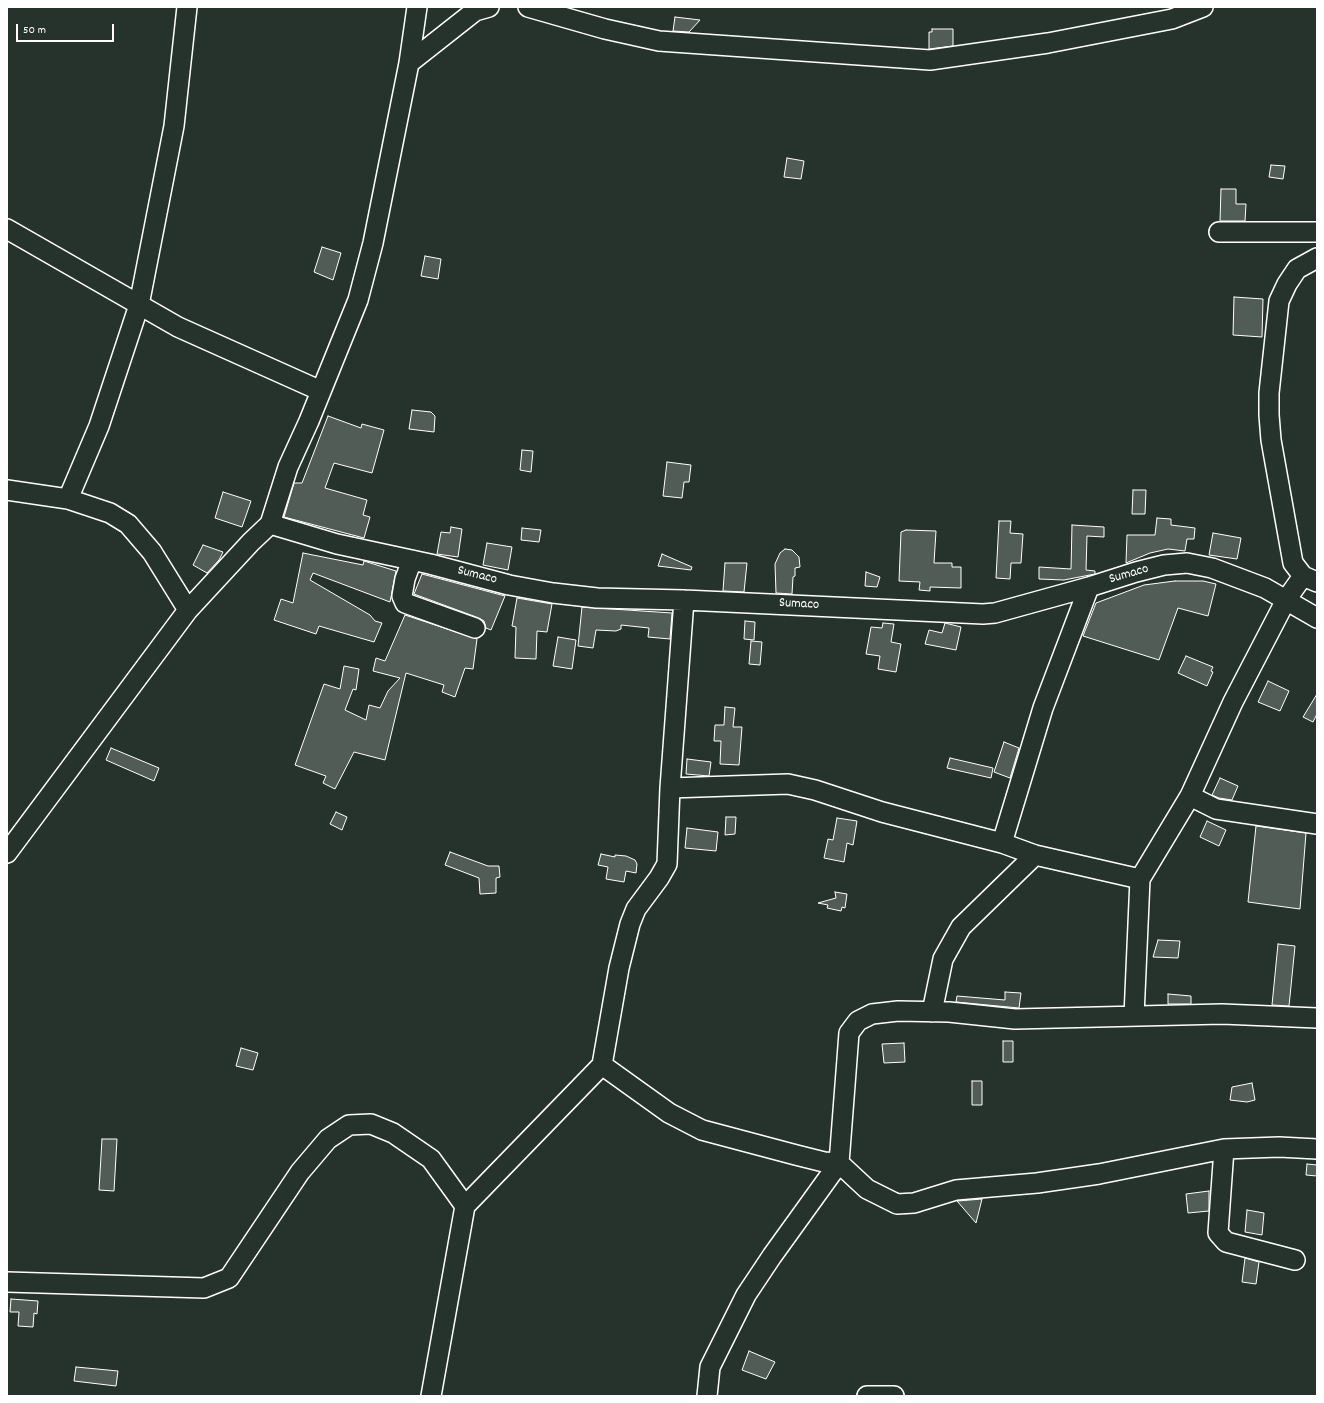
<!DOCTYPE html>
<html>
<head>
<meta charset="utf-8">
<style>
  body { margin:0 }
  #map { position:relative; width:1324px; height:1403px; overflow:hidden; background:#26332d; font-family:Dekko,sans-serif }
  canvas { display:block }
  .frame { position:absolute; inset:0; border:8px solid #fff; pointer-events:none }
  .scale { position:absolute; left:16px; top:24px; width:98px; height:18px; box-sizing:border-box; border:2px solid #fff; border-top:0; padding-left:5px; font-size:12px; line-height:14px; white-space:nowrap; color:#fff; -webkit-text-stroke:3px #26332d; paint-order:stroke }
</style>
</head>
<body>
<div id="map">
<canvas width="1324" height="1403"></canvas>
<div class="frame"></div>
<div class="scale">50 m</div>
</div>
<script>
const ctx = document.querySelector('canvas').getContext('2d');
ctx.lineJoin = 'round';
function paint(path, color) { ctx.fillStyle = color; ctx.fill(path, 'evenodd'); }
const poly = rows => new Path2D(rows.map(r => 'M' + r).join(''));
function trace(path, color, width, dash) { ctx.strokeStyle = color; ctx.lineWidth = width; ctx.lineCap = dash ? 'butt' : 'round'; ctx.setLineDash(dash || []); ctx.stroke(path); }
function write(font, color, halo, rows, align = 'center') {
  ctx.font = font + ' Dekko,sans-serif'; ctx.lineWidth = 4; ctx.setLineDash([]); ctx.textBaseline = 'middle'; ctx.strokeStyle = halo; ctx.fillStyle = color; for (const [text, x, y, turn = 0] of rows) {
    ctx.save(); ctx.translate(x, y); ctx.rotate((+turn || 0) * Math.PI / 180); ctx.textAlign = isNaN(turn) ? turn : align; if (halo) ctx.strokeText(text, 0, 0); ctx.fillText(text, 0, 0); ctx.restore();
  }
}
const building = poly([
  [675,17,700,20,689,32,673,31,675,17],
  [932,29,953,29,953,46,929,49,929,32,932,32,932,29],
  [787,158,804,161,801,179,784,177,787,158],
  [1271,165,1285,166,1283,179,1269,177,1271,165],
  [1221,189,1236,189,1236,204,1246,204,1245,221,1220,221,1221,189],
  [322,247,341,253,333,280,314,272,322,247],
  [425,256,441,259,438,279,421,276,425,256],
  [1234,297,1263,299,1262,337,1233,335,1234,297],
  [412,410,431,412,435,416,434,432,409,429,412,410],
  [328,416,361,428,362,424,384,430,372,473,334,463,325,488,367,500,363,515,370,517,364,538,284,517,294,483,302,483,328,416],
  [522,450,533,451,531,472,520,470,522,450],
  [667,462,691,465,689,482,684,482,682,498,663,496,667,462],
  [1133,490,1146,490,1145,514,1132,514,1133,490],
  [223,492,251,501,242,527,215,518,223,492],
  [1157,518,1171,519,1171,525,1195,528,1194,539,1187,539,1185,551,1168,549,1150,553,1126,563,1127,535,1155,535,1157,518],
  [999,521,1011,521,1010,533,1023,534,1021,563,1011,563,1010,579,996,578,999,521],
  [1072,525,1104,527,1104,537,1087,536,1086,570,1095,571,1095,574,1064,580,1039,579,1039,567,1071,569,1072,525],
  [451,527,462,529,458,557,437,554,441,532,450,533,451,527],
  [522,528,541,530,539,542,521,540,522,528],
  [906,530,936,531,934,563,952,563,952,567,961,567,961,588,930,587,930,591,919,590,920,582,899,581,901,532,906,530],
  [1213,533,1241,538,1237,559,1209,555,1213,533],
  [487,543,512,547,508,570,483,565,487,543],
  [203,545,223,552,219,560,207,573,193,565,203,545],
  [785,549,792,550,799,557,800,567,795,568,795,576,793,577,792,594,776,593,775,564,780,553,785,549],
  [303,553,363,565,364,561,396,571,390,602,313,573,310,580,370,615,375,621,382,623,374,642,319,626,316,634,274,620,281,599,293,603,303,553],
  [662,554,692,567,691,570,658,566,662,554],
  [725,563,747,563,744,592,723,591,725,563],
  [866,572,880,577,877,587,865,586,866,572],
  [422,574,505,596,491,630,486,628,484,621,479,618,414,594,422,574],
  [1175,581,1203,581,1216,584,1208,616,1178,608,1159,660,1083,636,1096,603,1144,585,1175,581],
  [517,598,552,604,547,632,537,631,536,659,515,658,516,627,512,626,517,598],
  [582,607,672,613,670,639,648,637,649,628,621,625,621,629,616,631,596,630,593,648,578,646,582,607],
  [405,615,477,639,473,669,465,668,455,697,442,692,444,685,406,673,385,760,354,752,335,789,323,783,326,776,295,765,324,684,340,689,344,666,359,669,356,690,353,689,345,710,366,720,369,705,380,708,388,691,400,678,373,671,376,658,385,661,405,615],
  [745,621,755,622,754,640,744,639,745,621],
  [883,623,894,624,891,642,901,644,896,672,878,669,880,656,866,654,871,627,882,628,883,623],
  [945,623,961,627,956,650,925,644,929,630,942,633,945,623],
  [558,637,576,640,572,669,553,666,558,637],
  [751,641,762,642,760,665,749,664,751,641],
  [1186,656,1213,667,1211,671,1213,672,1207,686,1178,673,1186,656],
  [1268,681,1289,691,1280,711,1258,702,1268,681],
  [1317,694,1317,714,1313,722,1303,717,1317,694],
  [725,707,735,708,733,727,742,727,739,765,720,764,721,741,714,741,715,725,724,725,725,707],
  [1004,742,1019,748,1010,778,994,772,1004,742],
  [111,748,159,768,154,781,106,760,111,748],
  [950,758,993,768,991,778,947,768,950,758],
  [687,759,711,762,709,776,686,774,687,759],
  [1220,778,1238,786,1232,800,1219,798,1212,795,1220,778],
  [336,812,347,817,342,830,330,824,336,812],
  [726,817,736,817,735,834,725,835,726,817],
  [837,818,857,821,853,845,847,843,844,862,824,858,828,839,833,840,837,818],
  [1207,821,1226,830,1219,846,1200,837,1207,821],
  [1256,826,1306,833,1300,909,1248,902,1256,826],
  [687,828,718,832,716,851,685,848,687,828],
  [450,852,488,866,499,866,500,877,496,878,496,893,480,894,479,878,445,865,450,852],
  [601,854,615,857,615,855,626,856,635,860,637,864,636,873,626,871,624,882,606,879,608,867,598,865,601,854],
  [835,892,847,894,845,908,842,907,841,911,827,908,828,905,818,903,836,898,835,892],
  [1158,940,1180,941,1178,958,1153,957,1158,940],
  [1278,944,1295,946,1289,1006,1272,1005,1278,944],
  [1005,992,1021,993,1019,1008,956,1002,957,996,1005,1000,1005,992],
  [1168,994,1191,996,1191,1004,1168,1004,1168,994],
  [1003,1041,1013,1041,1013,1062,1003,1062,1003,1041],
  [904,1043,905,1062,884,1063,882,1044,904,1043],
  [241,1048,258,1053,253,1070,236,1066,241,1048],
  [972,1081,982,1081,982,1105,972,1105,972,1081],
  [1252,1083,1255,1100,1247,1102,1230,1100,1232,1087,1252,1083],
  [102,1139,117,1139,114,1191,99,1190,102,1139],
  [1307,1164,1317,1165,1317,1176,1306,1175,1307,1164],
  [1209,1191,1209,1211,1188,1213,1186,1194,1209,1191],
  [982,1199,976,1223,957,1201,958,1201,982,1199],
  [1247,1210,1264,1213,1262,1235,1245,1232,1247,1210],
  [1245,1258,1259,1262,1256,1284,1242,1282,1245,1258],
  [11,1299,38,1301,37,1314,34,1313,33,1327,18,1326,19,1312,10,1312,11,1299],
  [749,1351,775,1362,766,1379,742,1370,749,1351],
  [76,1367,118,1371,116,1386,74,1381,76,1367]
]);
const minor = poly([
  [528,7,605,29,659,41,930,60,1048,43,1172,19,1203,7],
  [409,63,475,11,489,7],
  [7,229,178,327,321,391],
  [1219,232,1317,232],
  [1317,258,1297,269,1287,284,1279,301,1269,393,1269,415,1271,440,1293,563,1303,576,1317,582],
  [7,490,68,499,110,513,128,524,152,552,188,610],
  [68,499,99,426,139,305,174,126,187,7],
  [270,524,337,544,430,564,509,585,553,593,597,598,684,600,983,614,995,613,1089,587,1136,572,1164,565,1187,563,1212,568,1265,588,1317,618],
  [412,560,405,579,402,596,405,603,475,628],
  [684,600,670,788,667,864,659,878,636,909,630,924,619,968,602,1065,669,1113,702,1130,796,1155,824,1162,839,1163,867,1189,897,1204,914,1203,956,1190,1037,1183,1099,1174,1224,1149,1279,1147,1317,1149],
  [670,788,788,784,815,790,882,812,1002,843,1035,855,1140,879],
  [1190,796,1216,809,1317,824],
  [1002,843,1043,708,1089,587],
  [7,853,188,610,251,542,270,524,288,467,309,421,358,300,373,243,409,63,417,7],
  [932,1012,943,959,961,927,1035,855],
  [1134,1016,1140,879,1190,796,1233,702,1286,600,1303,576],
  [1224,1149,1218,1233,1226,1242,1295,1260],
  [7,1282,204,1288,229,1278,300,1172,328,1139,349,1125,371,1124,393,1133,431,1159,465,1206],
  [431,1396,465,1206,602,1065],
  [707,1396,710,1367,746,1295,772,1256,839,1163,849,1033,858,1021,872,1014,898,1011,949,1012,1015,1019,1222,1014,1317,1018],
  [867,1396,894,1396]
]);
const streetNames = [
  ["Sumaco",1129,575,-16],
  ["Sumaco",477,576,14],
  ["Sumaco",799,605,3]
];
paint(building, '#515c57');
trace(building, '#fff', 1);
trace(minor, '#fff', 22);
trace(minor, '#26332d', 19);
write('14px', '#fff', '#26332d', streetNames);
</script>
</body>
</html>
